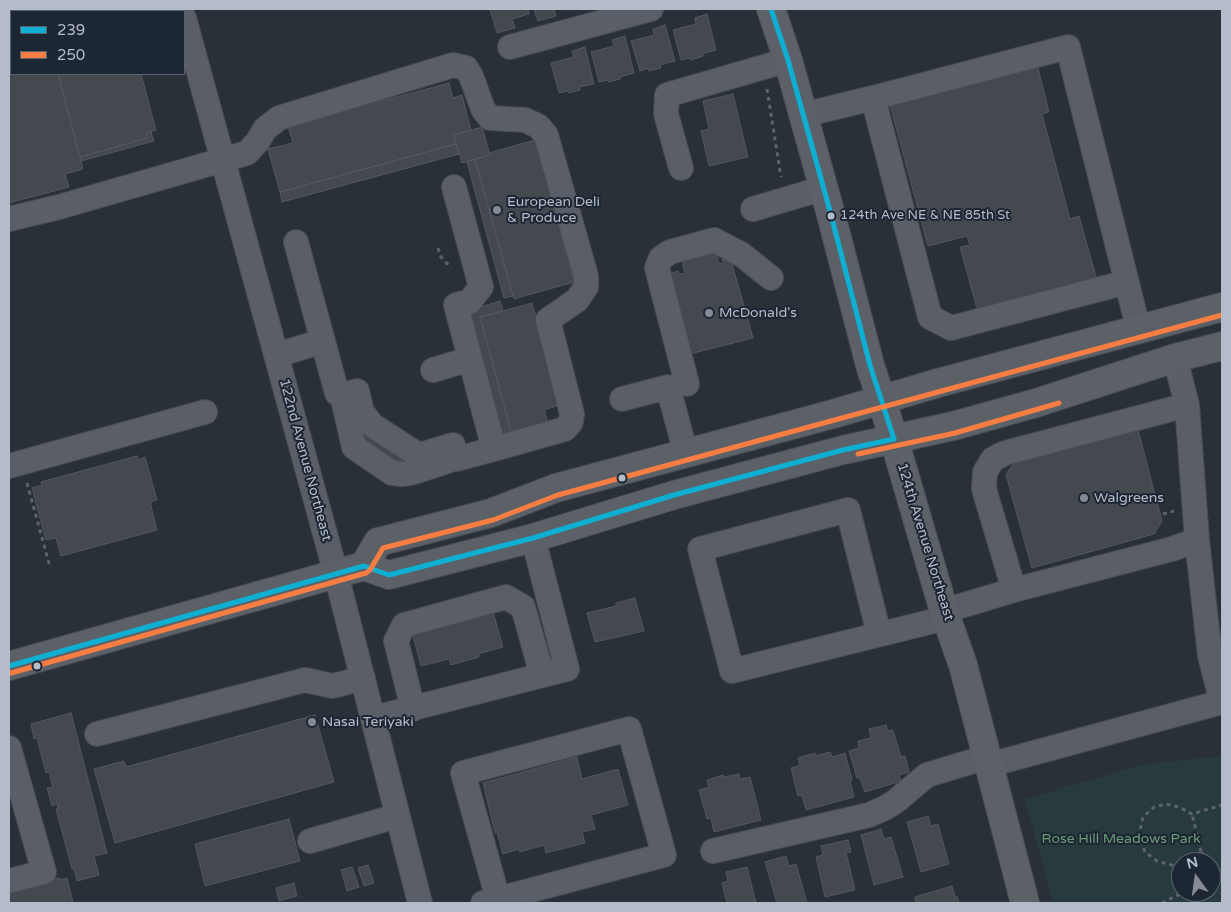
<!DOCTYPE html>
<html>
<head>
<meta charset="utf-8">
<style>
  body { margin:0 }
  #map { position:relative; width:1231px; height:912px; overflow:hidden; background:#2a3038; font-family:"Varela Round",sans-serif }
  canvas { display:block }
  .frame { position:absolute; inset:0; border:10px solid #b4bcc9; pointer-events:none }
  .legend { position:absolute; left:10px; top:10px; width:175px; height:65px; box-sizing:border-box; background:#1d2633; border:1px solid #59626f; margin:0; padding:6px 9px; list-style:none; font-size:15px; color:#b4bcc9 }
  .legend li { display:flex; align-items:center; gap:10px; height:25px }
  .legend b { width:25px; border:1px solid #59626f }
  .north { position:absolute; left:1171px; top:852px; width:50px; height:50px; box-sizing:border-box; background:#1d2633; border:1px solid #59626f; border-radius:50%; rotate:346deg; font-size:14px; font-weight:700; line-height:20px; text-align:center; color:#b4bcc9 }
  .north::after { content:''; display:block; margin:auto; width:18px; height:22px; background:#848b96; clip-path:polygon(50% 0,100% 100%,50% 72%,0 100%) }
</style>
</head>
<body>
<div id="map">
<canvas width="1231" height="912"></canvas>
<div class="frame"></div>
<ul class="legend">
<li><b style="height:6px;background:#0dafd3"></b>239</li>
<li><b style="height:6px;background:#f77d43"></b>250</li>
</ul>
<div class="north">N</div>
</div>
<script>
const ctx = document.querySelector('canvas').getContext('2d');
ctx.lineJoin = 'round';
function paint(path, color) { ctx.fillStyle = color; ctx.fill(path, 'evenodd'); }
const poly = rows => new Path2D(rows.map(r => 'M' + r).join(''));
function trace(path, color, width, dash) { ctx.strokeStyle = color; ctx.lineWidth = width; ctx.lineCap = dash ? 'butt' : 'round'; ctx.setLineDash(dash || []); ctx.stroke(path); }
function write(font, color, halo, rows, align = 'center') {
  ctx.font = font + ' "Varela Round",sans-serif'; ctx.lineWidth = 4; ctx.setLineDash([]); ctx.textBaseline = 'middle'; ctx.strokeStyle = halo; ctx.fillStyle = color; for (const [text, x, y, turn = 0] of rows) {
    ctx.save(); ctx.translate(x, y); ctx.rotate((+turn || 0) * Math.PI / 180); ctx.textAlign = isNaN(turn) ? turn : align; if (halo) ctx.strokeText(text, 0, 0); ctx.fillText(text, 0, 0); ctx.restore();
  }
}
const green = poly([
  [1222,756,1222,903,1053,903,1025,799,1146,764],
  [1181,862,1211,862,1211,892,1181,892]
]);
const building = poly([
  [490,9,528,9,529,14,512,19,515,28,497,33,490,9],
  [534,9,554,9,556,16,538,21,534,9],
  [707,14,716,50,702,54,703,56,691,60,690,58,681,60,673,30,696,24,695,18,707,14],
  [11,23,11,74,58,74,83,169,65,174,69,187,9,203,9,24,11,23],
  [665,25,675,61,660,65,661,68,649,71,649,68,640,71,631,41,654,35,653,29,665,25],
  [625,36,634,73,620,77,620,79,609,82,608,80,599,82,591,52,614,46,612,40,625,36],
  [585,47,594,84,580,87,580,90,569,93,568,91,559,93,551,63,574,57,572,51,585,47],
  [1037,64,1049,112,1042,114,1070,219,1079,216,1098,284,979,316,960,247,970,245,967,236,928,246,890,105,1037,64],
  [58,74,141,74,156,130,146,133,148,138,80,157,58,74],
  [449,83,453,98,462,95,471,130,454,135,456,144,280,192,268,149,293,143,288,126,449,83],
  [733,94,748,157,709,166,701,131,709,129,703,101,733,94],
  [482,127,490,155,462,163,454,135,482,127],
  [151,132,154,141,81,161,80,157,148,138,146,133,151,132],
  [535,140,574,282,514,299,475,159,490,155,489,153,535,140],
  [456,144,459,154,282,202,280,192,456,144],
  [475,159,513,296,504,298,467,162,475,159],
  [716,253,719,264,723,263,722,259,730,257,753,338,690,354,669,274,678,271,679,274,685,273,682,262,716,253],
  [500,301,503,311,480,317,512,435,503,438,471,319,477,308,500,301],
  [532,303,560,405,544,410,549,426,512,435,480,317,532,303],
  [368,426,411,454,399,472,356,444,368,426],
  [1138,430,1162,521,1154,534,1032,568,1006,475,1013,464,1138,430],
  [137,456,138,460,145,457,157,500,150,502,157,530,61,556,56,538,46,540,32,488,42,485,41,482,137,456],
  [635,598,644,631,595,642,587,613,616,606,616,603,635,598],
  [493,612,503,647,478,654,479,657,451,665,449,659,421,666,411,628,493,612],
  [71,713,107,853,94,856,99,875,77,881,74,869,72,869,56,809,58,809,57,804,52,806,47,788,53,787,49,772,46,773,37,738,34,739,31,724,71,713],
  [315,715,334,782,115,843,94,769,124,761,126,767,315,715],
  [886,725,888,731,893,730,901,757,905,756,909,772,899,775,901,781,865,792,860,778,857,778,849,751,859,748,858,741,871,738,869,729,886,725],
  [830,752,832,757,845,753,852,780,850,781,854,797,806,810,802,795,798,796,791,768,800,765,798,758,815,753,815,756,830,752],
  [577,757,582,779,618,769,628,805,591,815,595,829,582,832,585,843,546,853,544,845,520,852,519,849,503,854,497,832,495,833,483,783,577,757],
  [739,774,740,779,750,777,761,820,714,832,711,818,707,819,699,790,709,787,707,780,723,775,724,777,739,774],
  [928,816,931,826,938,824,949,864,921,872,907,822,928,816],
  [289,819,300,861,205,886,195,844,289,819],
  [881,829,884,839,891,837,903,877,874,885,861,835,881,829],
  [848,840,851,852,846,853,855,890,825,897,816,857,823,855,821,846,848,840],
  [786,856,789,866,796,864,807,903,777,903,765,862,786,856],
  [368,865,374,883,364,886,358,868,368,865],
  [352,867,359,887,347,891,341,870,352,867],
  [747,867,756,903,727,903,722,883,728,881,726,872,747,867],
  [59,878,59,880,67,878,73,903,9,903,9,892,59,878],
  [294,883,297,896,279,901,276,888,294,883],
  [952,886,955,897,957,896,959,903,916,903,915,897,952,886]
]);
const path = poly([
  [767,89,781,177],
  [438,248,441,257,451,268],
  [27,483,50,567],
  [1163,514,1174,511],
  [1201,852,1210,862],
  [1189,862,1201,852,1192,814],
  [1211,863,1222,872],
  [1181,865,1175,866,1157,861,1145,852,1139,835,1143,817,1154,807,1166,804,1179,807,1192,814,1222,805],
  [1162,903,1180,894,1181,891]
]);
const minor = poly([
  [184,18,336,574,420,903],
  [510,47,651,9],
  [803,115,873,98],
  [681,168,666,114,667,95,788,60],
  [753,209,824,188],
  [9,219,59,207,247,153,258,141,265,129,279,118,453,65,466,68,471,76,483,109,490,118,525,120,538,126,546,135,586,276,586,287,577,300,548,320,572,414,571,422,565,429,494,449],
  [296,242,337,393,342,395,357,391,362,412,372,425,409,449,420,455,453,445,457,459,494,449,456,305,469,302,481,287,454,187],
  [1127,282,951,328,930,317,873,98,1068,47,1134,311,1138,330],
  [277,355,323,341],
  [433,370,470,359],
  [687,384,657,268,661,258,670,252,714,240,741,254,771,278],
  [342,395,354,447,392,473,401,474,411,473,448,461],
  [622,399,668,387,686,454],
  [9,466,205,412],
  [1014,590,984,489,985,472,993,459,1005,453,1187,405],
  [944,611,1014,590,1172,549,1197,540],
  [879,634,848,510,700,549,732,671,946,618],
  [413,709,396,641,404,625,506,597,523,607,542,675],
  [374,718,567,669,533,538],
  [97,734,305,680,333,686,363,678],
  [9,748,44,872,9,881],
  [989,765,1222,702,1210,656,1197,540,1187,405,1175,358],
  [310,841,397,816],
  [713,851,869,815,885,808,896,801,927,775,987,757],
  [483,903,498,899,664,855,629,729,463,773,498,899]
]);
const major = poly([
  [771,9,788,60,830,211,870,365,894,439,944,611,963,665,1025,903],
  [364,566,378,542,491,513,556,488,833,414,938,383,1222,307],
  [9,666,364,566,389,575,533,538,674,495,843,450,953,426,1036,403,1175,358,1222,346]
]);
const bus1 = poly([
  [771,9,788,60,830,211,870,365,894,439],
  [9,666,364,566,389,575,533,538,674,495,843,450,894,439]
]);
const bus2 = poly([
  [858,454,955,433,1059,403],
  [11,673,366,573,370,570,383,548,493,520,558,495,1222,315]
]);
const markers = [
  [497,210,5,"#848b96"],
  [831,216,4.5,"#b4bcc9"],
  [709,313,5,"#848b96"],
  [622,478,4.5,"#b4bcc9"],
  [1084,498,5,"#848b96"],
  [37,666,4.5,"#b4bcc9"],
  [312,722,5,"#848b96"]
];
const busNames = [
  ["124th Ave NE & NE 85th St",840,216]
];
const poiNames = [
  ["European Deli",507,202],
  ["& Produce",507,218],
  ["McDonald's",719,313],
  ["Walgreens",1094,498],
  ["Nasai Teriyaki",322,722]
];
const streetNames = [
  ["122nd Avenue Northeast",305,460,75],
  ["124th Avenue Northeast",925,542,73]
];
const parkNames = [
  ["Rose Hill Meadows Park",1121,839]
];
paint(green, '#273a3e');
paint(building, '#444950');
trace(building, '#52575f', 1);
trace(minor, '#484c53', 26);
trace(major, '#484c55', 30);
trace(path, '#5d636a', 3, [4, 4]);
trace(minor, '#5a5e66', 24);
trace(major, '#5c6168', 28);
trace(bus1, '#0dafd3', 5);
trace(bus2, '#f77d43', 5);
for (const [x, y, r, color] of markers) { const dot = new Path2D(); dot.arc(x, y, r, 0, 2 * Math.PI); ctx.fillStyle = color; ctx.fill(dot); trace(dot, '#1d2633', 2); }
write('13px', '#b4bcc9', '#1d2633', busNames, 'left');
write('14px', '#b4bcc9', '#1d2633', poiNames, 'left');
write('14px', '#b4bcc9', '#1d2633', streetNames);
write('14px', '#6b9a76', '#1d2633', parkNames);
</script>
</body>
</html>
